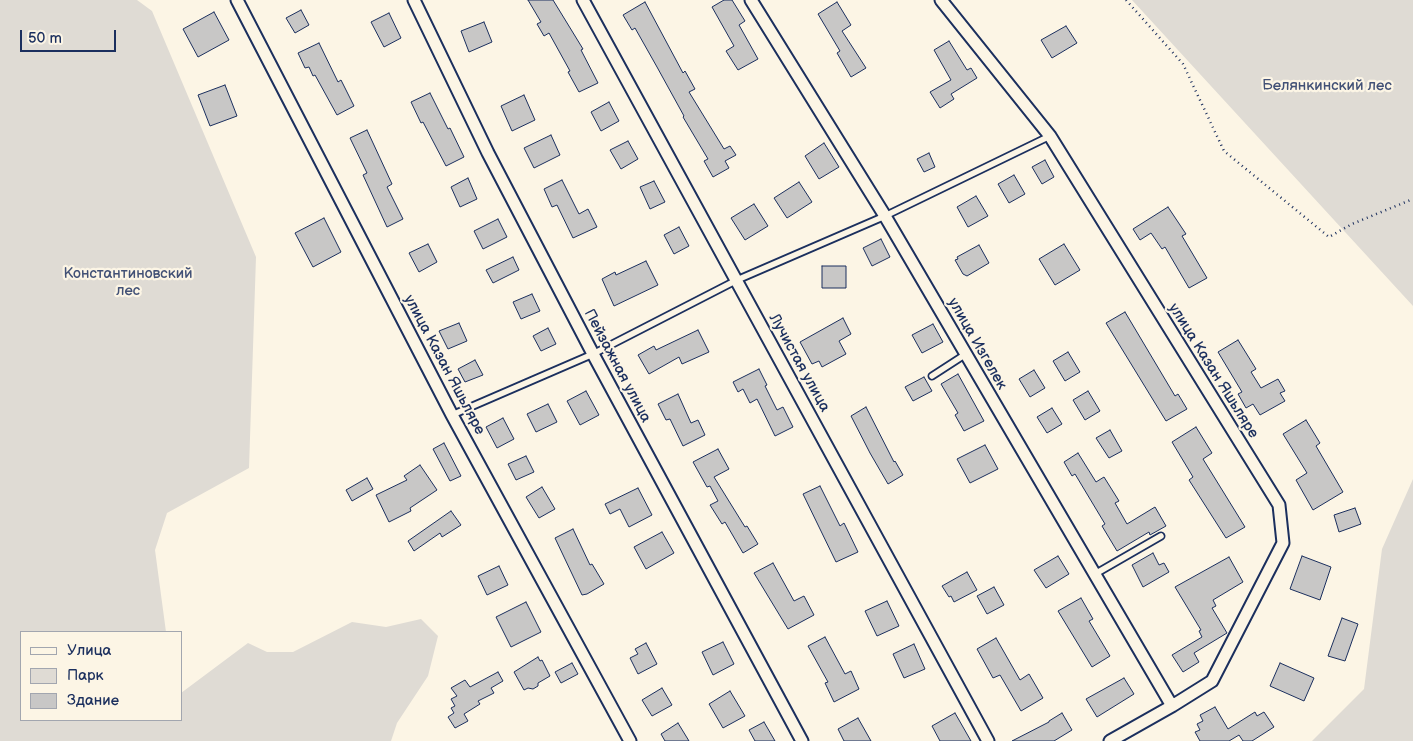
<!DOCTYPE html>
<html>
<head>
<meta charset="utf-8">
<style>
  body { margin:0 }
  #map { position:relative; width:1413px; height:741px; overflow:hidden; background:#fcf5e5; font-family:"Balsamiq Sans",sans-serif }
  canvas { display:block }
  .legend { position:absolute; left:20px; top:631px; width:162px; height:90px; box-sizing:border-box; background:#fcf5e5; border:1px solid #a2a6af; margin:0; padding:6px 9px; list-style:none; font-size:15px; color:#1b2f5e }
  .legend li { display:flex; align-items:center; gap:10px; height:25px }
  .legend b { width:25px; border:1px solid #a2a6af }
  .scale { position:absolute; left:20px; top:30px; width:96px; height:22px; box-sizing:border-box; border:2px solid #1b2f5e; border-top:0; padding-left:6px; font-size:15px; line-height:18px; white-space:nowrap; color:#1b2f5e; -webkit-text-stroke:4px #fcf5e5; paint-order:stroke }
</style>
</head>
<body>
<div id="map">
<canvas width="1413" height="741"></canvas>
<ul class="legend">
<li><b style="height:6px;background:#fcf5e5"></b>Улица</li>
<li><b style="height:14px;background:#dfdbd4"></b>Парк</li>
<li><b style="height:14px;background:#c8c7c6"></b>Здание</li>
</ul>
<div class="scale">50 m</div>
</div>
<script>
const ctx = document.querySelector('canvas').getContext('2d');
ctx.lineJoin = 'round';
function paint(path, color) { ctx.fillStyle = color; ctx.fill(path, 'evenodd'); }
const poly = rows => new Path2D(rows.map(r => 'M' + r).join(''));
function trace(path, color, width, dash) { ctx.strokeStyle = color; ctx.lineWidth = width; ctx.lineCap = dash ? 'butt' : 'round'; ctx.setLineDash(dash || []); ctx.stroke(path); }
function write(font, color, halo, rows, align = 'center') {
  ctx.font = font + ' "Balsamiq Sans",sans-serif'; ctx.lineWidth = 4.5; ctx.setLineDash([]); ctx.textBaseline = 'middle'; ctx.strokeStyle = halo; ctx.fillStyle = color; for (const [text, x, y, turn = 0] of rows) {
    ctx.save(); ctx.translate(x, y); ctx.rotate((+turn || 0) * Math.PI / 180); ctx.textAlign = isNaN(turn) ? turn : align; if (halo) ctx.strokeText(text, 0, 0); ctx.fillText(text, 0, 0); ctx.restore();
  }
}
const green = poly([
  [0,0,137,0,152,11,256,257,249,468,167,513,155,550,166,632,21,632,21,720,181,720,181,693,248,643,267,652,293,652,352,622,386,627,421,619,438,636,428,676,397,723,391,741,0,741],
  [1132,0,1413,0,1413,306],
  [1413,479,1413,741,1312,741,1364,689,1382,549]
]);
const building = poly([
  [528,0,553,0,583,49,581,50,598,83,579,92,568,72,570,71,549,33,544,36,537,24,541,22,528,0],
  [724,0,732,0,745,21,739,25,758,59,738,70,726,51,734,46,712,7,724,0],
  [645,2,683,73,685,71,695,89,689,92,724,149,730,146,736,155,725,161,729,168,713,177,704,161,708,159,683,117,684,116,657,67,635,28,632,30,623,15,645,2],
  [837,2,851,25,842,31,866,68,851,77,837,53,840,51,818,14,837,2],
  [301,10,309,25,295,33,286,18,301,10],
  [214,12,229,40,198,57,183,29,214,12],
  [389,13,401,38,384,47,371,22,389,13],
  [484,22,492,42,469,52,461,31,484,22],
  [1066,26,1077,43,1052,58,1041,40,1066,26],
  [949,41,967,70,971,68,977,78,951,94,954,99,940,108,930,92,951,80,934,50,949,41],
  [319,43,338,82,341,80,354,106,337,115,315,75,313,76,309,67,305,68,298,53,319,43],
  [225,85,237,116,210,126,198,95,225,85],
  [430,93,448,129,450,128,464,157,446,166,423,122,421,123,411,102,430,93],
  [524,95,535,120,512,131,501,106,524,95],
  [609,102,619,121,601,131,591,112,609,102],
  [367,130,392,184,387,187,403,219,387,227,363,175,367,173,350,138,367,130],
  [551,135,560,155,534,168,524,148,551,135],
  [628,141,638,159,621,169,610,150,628,141],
  [824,143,839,167,819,179,805,156,824,143],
  [929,153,935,167,924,172,917,159,929,153],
  [1045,160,1054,177,1042,184,1032,167,1045,160],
  [1014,175,1025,194,1009,203,998,184,1014,175],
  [468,178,477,199,460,207,451,187,468,178],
  [562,180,579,214,588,209,597,227,573,238,557,205,552,207,544,189,562,180],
  [654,181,665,202,650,209,640,187,654,181],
  [799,182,812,202,787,218,774,198,799,182],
  [976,196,988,216,968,227,957,207,976,196],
  [754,204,768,226,745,240,731,218,754,204],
  [1168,207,1186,234,1182,236,1207,278,1189,288,1165,247,1162,249,1151,233,1140,240,1133,229,1168,207],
  [324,218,341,252,313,267,295,233,324,218],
  [498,219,507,237,483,249,474,231,498,219],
  [679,227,689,246,674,254,664,235,679,227],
  [881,239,890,257,872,266,863,248,881,239],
  [428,244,437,262,419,272,409,253,428,244],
  [1064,244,1080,270,1055,285,1039,259,1064,244],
  [979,245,989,263,967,276,963,274,955,260,958,259,957,257,979,245],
  [513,257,519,270,493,283,486,270,513,257],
  [646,261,658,285,614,306,602,279,615,272,616,275,646,261],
  [822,266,846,266,846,288,822,288,822,266],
  [532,294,540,311,521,319,513,302,532,294],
  [1125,312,1175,396,1178,394,1187,409,1166,421,1106,323,1125,312],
  [843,318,851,334,839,341,846,354,822,367,819,361,812,364,800,342,843,318],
  [459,323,467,341,448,349,439,331,459,323],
  [933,324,943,342,922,353,912,335,933,324],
  [548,328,556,344,541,351,533,336,548,328],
  [698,330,709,352,682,364,679,357,649,374,638,355,654,346,656,350,698,330],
  [1238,340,1256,369,1251,372,1261,388,1278,379,1285,391,1280,393,1285,401,1260,415,1253,404,1246,408,1238,394,1242,392,1218,352,1238,340],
  [1068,352,1080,372,1065,381,1053,361,1068,352],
  [475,360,483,375,465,382,458,369,475,360],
  [759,369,767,385,765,386,777,410,783,407,793,427,775,436,757,399,750,403,743,389,738,392,733,382,759,369],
  [1034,370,1045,388,1030,397,1019,379,1034,370],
  [958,374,984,421,964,431,955,415,958,413,941,384,958,374],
  [924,377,932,391,913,401,905,387,924,377],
  [586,391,599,415,580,425,567,401,586,391],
  [1088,391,1100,411,1085,420,1073,400,1088,391],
  [678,394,691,423,698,420,705,435,683,446,670,419,666,420,658,404,678,394],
  [548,404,557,422,536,432,527,414,548,404],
  [866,407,894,462,895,461,903,475,888,484,870,453,851,416,866,407],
  [1052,408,1062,424,1047,433,1037,417,1052,408],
  [503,418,514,439,497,448,486,427,503,418],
  [1306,420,1320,443,1316,446,1343,492,1313,510,1296,480,1307,473,1283,434,1306,420],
  [1196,427,1212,453,1203,459,1245,527,1226,538,1189,480,1193,477,1172,442,1196,427],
  [1110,430,1122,451,1109,458,1096,438,1110,430],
  [444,443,461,476,450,481,433,449,444,443],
  [985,445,998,469,970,483,957,459,985,445],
  [718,449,729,469,714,477,745,527,747,526,758,544,743,553,725,522,722,524,710,505,718,501,710,486,707,487,693,462,718,449],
  [1078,453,1096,482,1104,477,1119,501,1115,503,1127,524,1155,507,1166,526,1150,535,1149,532,1117,551,1102,526,1105,524,1075,474,1072,476,1064,462,1078,453],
  [526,456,534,472,516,480,508,464,526,456],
  [420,465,437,490,410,508,411,511,389,522,376,495,407,480,404,476,420,465],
  [367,478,373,489,352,501,346,490,367,478],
  [820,486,840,526,844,523,858,552,836,562,803,494,820,486],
  [542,487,555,509,539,518,526,497,542,487],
  [638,488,652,515,629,527,620,509,610,514,605,504,638,488],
  [1355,508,1361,524,1339,532,1334,515,1355,508],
  [451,511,461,525,442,537,440,533,414,551,408,541,451,511],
  [573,529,590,565,592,564,604,584,587,594,582,595,555,538,573,529],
  [662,532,674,553,646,569,634,547,662,532],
  [1153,553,1159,565,1164,563,1169,572,1143,587,1132,565,1153,553],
  [1058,556,1069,574,1046,588,1034,570,1058,556],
  [1302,556,1331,567,1320,600,1290,589,1302,556],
  [1229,557,1243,582,1213,600,1216,606,1212,608,1227,633,1194,653,1199,662,1183,672,1172,655,1202,637,1199,631,1201,630,1175,587,1229,557],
  [773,563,794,601,804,596,814,615,788,629,754,573,773,563],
  [499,566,508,585,487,595,478,576,499,566],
  [967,572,977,590,954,602,951,596,949,597,942,586,967,572],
  [994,587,1004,605,987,614,977,596,994,587],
  [1081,598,1093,619,1089,621,1110,656,1092,667,1058,611,1081,598],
  [887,601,899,626,877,636,865,611,887,601],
  [526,602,541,632,511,647,496,617,526,602],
  [1342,618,1358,624,1345,661,1328,656,1342,618],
  [825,637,845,674,851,671,859,689,834,702,825,683,828,682,808,646,825,637],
  [996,638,1020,680,1029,674,1043,698,1021,711,1000,675,993,678,977,649,996,638],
  [723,642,734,664,713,675,702,652,723,642],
  [646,643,657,664,638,674,630,658,638,654,635,649,646,643],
  [914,644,925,669,904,678,893,654,914,644],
  [538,657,540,661,542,660,550,676,538,683,538,686,533,689,528,688,524,690,514,672,538,657],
  [572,663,578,674,561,683,555,672,572,663],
  [1280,663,1314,678,1304,701,1270,686,1280,663],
  [498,672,503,681,491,688,494,693,478,701,480,704,464,714,468,721,455,728,448,717,454,713,451,708,455,706,451,699,457,696,451,688,465,680,470,687,498,672],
  [1124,678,1134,694,1097,717,1086,699,1124,678],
  [662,688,672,705,652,716,642,700,662,688],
  [730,691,745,716,723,728,709,704,730,691],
  [1215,707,1228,729,1255,712,1257,716,1264,712,1274,727,1252,741,1243,741,1239,735,1229,741,1200,741,1195,732,1200,730,1197,724,1203,721,1200,715,1215,707],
  [955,713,971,741,940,741,932,726,955,713],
  [1062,713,1072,730,1054,741,1012,741,1049,722,1049,721,1062,713],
  [858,718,871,741,844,741,838,729,858,718],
  [764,722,775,741,755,741,749,730,764,722],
  [678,723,689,741,665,741,661,734,678,723]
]);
const path = poly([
  [1126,0,1183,64,1224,151,1329,237,1352,224,1413,199]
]);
const lane = poly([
  [932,376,966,354],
  [452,415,593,354,737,280,885,216,1050,136],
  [1095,574,1161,536]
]);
const street = poly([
  [237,0,452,415,630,741],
  [414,0,488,153,593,354,802,741],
  [583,0,988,741],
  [751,0,885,216,1172,706],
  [941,0,1050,136,1279,505,1283,543,1212,681,1172,706,1110,741]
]);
const parkNames = [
  ["Белянкинский лес",1327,86],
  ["Константиновский",128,274],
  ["лес",128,291]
];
const streetNames = [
  ["улица Изгелек",977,344,60],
  ["Лучистая улица",799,363,61],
  ["улица Казан Яшьляре",444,365,62],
  ["Пейзажная улица",617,366,62],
  ["улица Казан Яшьляре",1213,371,58]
];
paint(green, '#dfdbd4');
paint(building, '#c8c7c6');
trace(building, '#1b2f5e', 1);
trace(lane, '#1b2f5e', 9);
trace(street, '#1b2f5e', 15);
trace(path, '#1b2f5e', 2.5, [1, 4]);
trace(lane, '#fcf5e5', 5.5);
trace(street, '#fcf5e5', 11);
write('15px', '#425176', '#fcf5e5', parkNames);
write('15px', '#1b2f5e', '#fcf5e5', streetNames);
</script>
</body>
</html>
